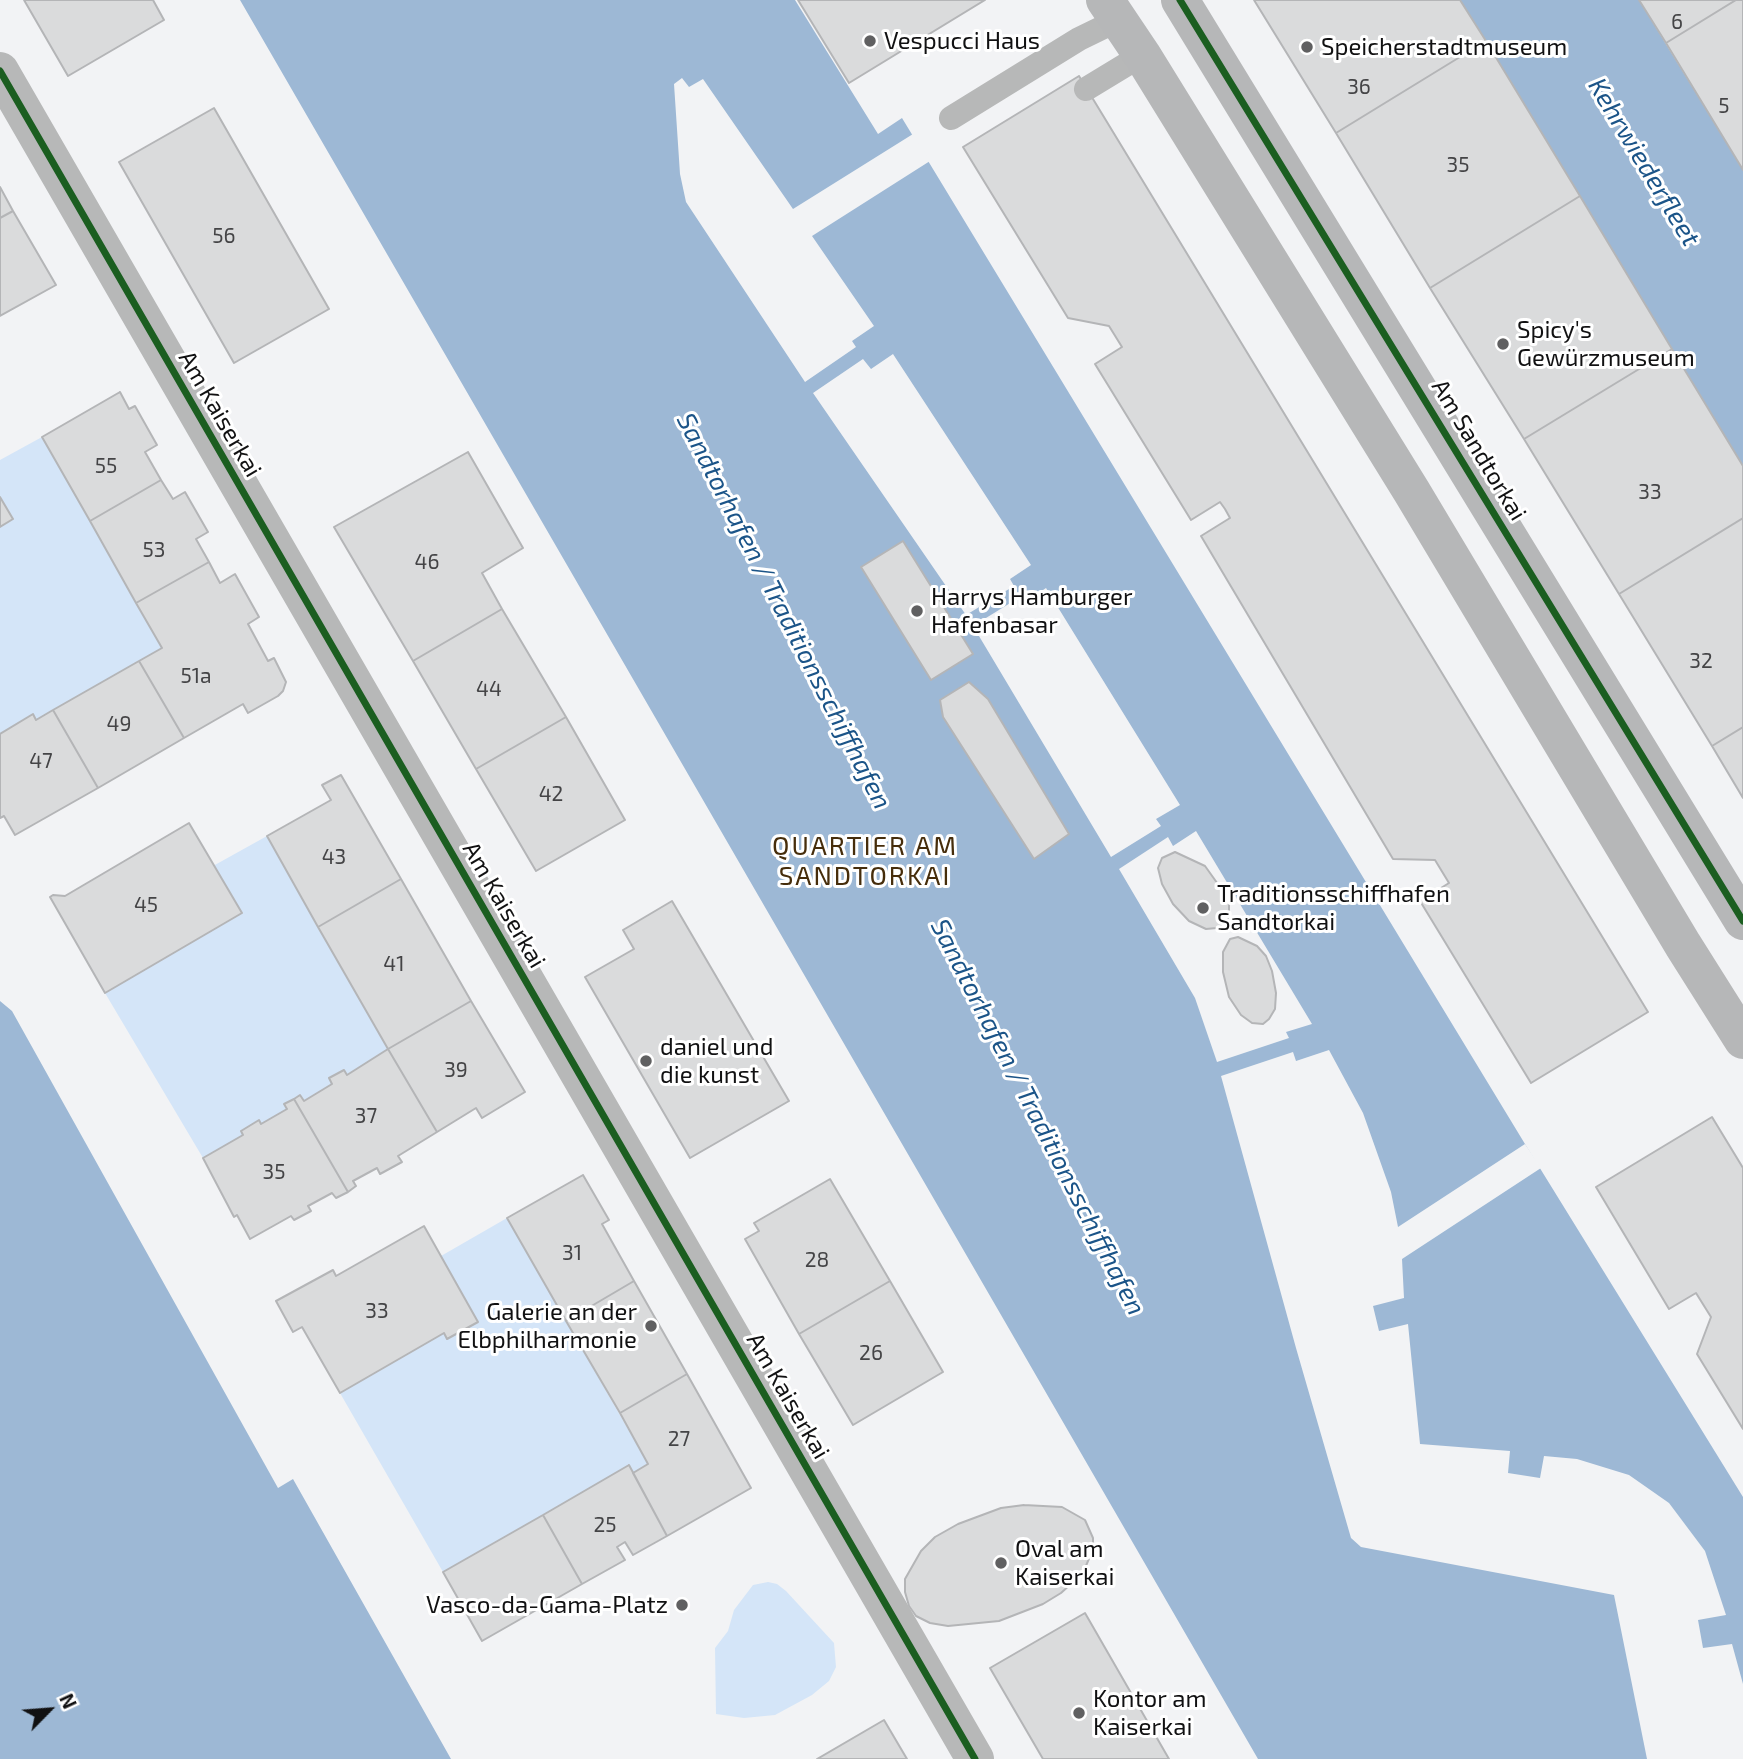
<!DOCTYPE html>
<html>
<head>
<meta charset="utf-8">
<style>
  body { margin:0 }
  #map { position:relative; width:1743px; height:1759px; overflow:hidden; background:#f2f3f5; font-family:"Exo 2",sans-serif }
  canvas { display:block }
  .north { position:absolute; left:14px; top:1675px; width:70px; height:70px; -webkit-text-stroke:5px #fff; paint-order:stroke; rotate:65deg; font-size:19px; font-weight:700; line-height:28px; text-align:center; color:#111112 }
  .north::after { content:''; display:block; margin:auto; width:24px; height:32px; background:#111112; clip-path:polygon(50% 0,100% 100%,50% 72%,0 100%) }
</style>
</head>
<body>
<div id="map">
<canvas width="1743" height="1759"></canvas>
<div class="north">N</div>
</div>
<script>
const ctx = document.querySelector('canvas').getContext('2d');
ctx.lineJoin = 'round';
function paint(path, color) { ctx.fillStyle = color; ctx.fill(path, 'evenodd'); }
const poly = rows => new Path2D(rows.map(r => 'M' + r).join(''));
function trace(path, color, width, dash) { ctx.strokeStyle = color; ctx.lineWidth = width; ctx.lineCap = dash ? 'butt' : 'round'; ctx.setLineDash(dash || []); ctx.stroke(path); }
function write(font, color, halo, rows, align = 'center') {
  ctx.font = font + ' "Exo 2",sans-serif'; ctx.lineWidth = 6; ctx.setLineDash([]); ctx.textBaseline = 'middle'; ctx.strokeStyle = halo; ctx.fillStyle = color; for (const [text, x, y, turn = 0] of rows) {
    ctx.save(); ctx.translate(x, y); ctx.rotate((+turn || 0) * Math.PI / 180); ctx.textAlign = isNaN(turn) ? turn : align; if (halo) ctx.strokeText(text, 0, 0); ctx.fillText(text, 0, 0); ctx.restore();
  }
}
const green = poly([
  [42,437,162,648,36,720,32,715,0,734,0,527,13,518,0,497,0,460],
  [267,836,388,1049,304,1101,300,1095,285,1104,287,1109,261,1124,259,1121,242,1130,243,1135,203,1158,105,993,242,913,213,866],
  [507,1218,648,1464,633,1473,628,1466,443,1572,340,1393,444,1333,448,1339,478,1322,441,1256],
  [768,1582,777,1584,786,1591,834,1643,836,1667,829,1681,812,1695,775,1715,744,1718,716,1714,715,1648,728,1631,734,1610,753,1585]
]);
const water = poly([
  [240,0,795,0,878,134,902,118,1525,1144,1743,1497,1743,1759,1258,1759],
  [1460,0,1639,0,1743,170,1743,466],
  [0,1001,12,1011,278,1488,293,1479,451,1759,0,1759]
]);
const pier = poly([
  [682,78,689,87,703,79,793,209,913,134,930,161,812,236,874,326,852,341,856,347,805,382,686,202,680,174,674,84],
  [893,354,1031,565,1010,579,1014,586,966,615,813,393,863,359,871,369],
  [1046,588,1180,805,1156,819,1161,826,1111,857,973,626,1020,597,1025,602],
  [1196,831,1312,1024,1286,1032,1289,1038,1217,1062,1195,998,1119,869,1168,837,1173,846],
  [1329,1050,1363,1113,1391,1192,1398,1227,1525,1144,1541,1168,1402,1259,1404,1298,1373,1306,1379,1331,1408,1324,1420,1444,1510,1451,1508,1473,1540,1478,1544,1456,1577,1459,1629,1475,1669,1503,1705,1551,1726,1615,1698,1620,1703,1648,1732,1644,1743,1684,1743,1759,1647,1759,1614,1595,1361,1547,1351,1538,1296,1348,1221,1076,1293,1052,1296,1061]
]);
const building = poly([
  [24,0,153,0,164,20,68,76,24,0],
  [798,0,985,0,849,83,798,0],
  [1254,0,1460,0,1486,41,1336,133,1254,0],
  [1639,0,1736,0,1666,43,1639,0],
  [1736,0,1743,0,1743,170,1666,43,1736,0],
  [1486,41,1580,196,1430,288,1336,133,1486,41],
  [1079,76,1648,1012,1531,1083,1420,901,1449,883,1435,860,1393,859,1201,536,1230,518,1225,509,1220,502,1191,520,1095,364,1122,347,1109,326,1068,318,963,147,1079,76],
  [214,108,329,309,234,363,119,162,214,108],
  [0,187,13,211,0,218,0,187],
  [1580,196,1672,349,1524,439,1430,288,1580,196],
  [13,211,56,285,0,316,0,218,13,211],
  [1672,349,1743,466,1743,518,1619,594,1524,439,1672,349],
  [120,392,129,409,135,406,157,445,145,452,161,480,90,521,42,437,120,392],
  [468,452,523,548,482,573,502,609,413,661,334,527,468,452],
  [161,480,173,499,185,492,208,532,196,539,209,562,136,603,90,521,161,480],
  [0,497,13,519,0,527,0,497],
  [1743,518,1743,727,1712,746,1619,594,1743,518],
  [903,541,973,654,931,680,861,567,903,541],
  [209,562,220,583,235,574,259,617,248,624,268,661,274,658,286,682,283,691,278,696,248,713,243,704,184,738,139,661,162,648,136,603,209,562],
  [502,609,566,717,476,769,413,661,502,609],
  [139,661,184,738,98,788,53,710,139,661],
  [969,682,988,699,1069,834,1034,859,943,717,940,700,969,682],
  [53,710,98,788,15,835,4,816,0,818,0,734,33,714,36,720,53,710],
  [566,717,625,820,536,871,476,769,566,717],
  [1743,727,1743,798,1712,746,1743,727],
  [341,775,401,879,318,927,267,836,331,800,322,785,341,775],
  [189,823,242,913,105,993,50,897,53,895,65,896,189,823],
  [1175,852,1205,866,1220,887,1229,903,1229,916,1225,924,1217,928,1206,929,1189,921,1173,904,1162,884,1158,868,1162,858,1175,852],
  [401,879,471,1001,388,1049,318,927,401,879],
  [672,901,789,1101,690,1158,585,977,634,949,623,930,672,901],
  [1238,937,1257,946,1266,956,1272,971,1276,993,1275,1009,1269,1019,1263,1024,1252,1023,1241,1015,1229,997,1223,972,1223,952,1230,939,1238,937],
  [471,1001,525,1092,482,1118,476,1108,437,1132,388,1049,471,1001],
  [388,1049,437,1132,398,1156,402,1162,380,1174,377,1168,353,1181,356,1186,348,1192,294,1099,300,1095,304,1101,332,1084,329,1078,344,1070,347,1075,388,1049],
  [294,1099,348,1192,336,1198,332,1193,308,1206,311,1211,294,1220,291,1216,250,1239,237,1215,234,1217,203,1158,243,1135,241,1131,259,1120,261,1124,287,1109,284,1104,294,1099],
  [1712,1117,1743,1168,1743,1429,1697,1354,1711,1317,1696,1293,1669,1309,1596,1187,1712,1117],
  [583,1175,609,1220,602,1224,634,1281,566,1321,507,1218,583,1175],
  [830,1179,890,1281,799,1334,745,1239,759,1231,754,1223,830,1179],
  [424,1226,478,1322,447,1339,444,1333,340,1393,302,1327,293,1332,276,1301,333,1270,336,1276,424,1226],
  [634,1281,687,1374,620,1413,566,1321,634,1281],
  [890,1281,943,1372,853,1425,799,1334,890,1281],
  [687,1374,751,1488,667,1536,633,1473,648,1464,620,1413,687,1374],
  [629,1465,667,1536,633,1555,625,1542,617,1547,625,1560,582,1584,543,1515,629,1465],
  [1024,1505,1062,1507,1085,1520,1093,1538,1093,1549,1083,1573,1061,1593,1043,1604,999,1621,948,1626,930,1623,916,1616,909,1606,905,1592,905,1579,921,1551,935,1537,958,1524,1001,1508,1024,1505],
  [543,1515,582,1584,482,1641,443,1572,543,1515],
  [1085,1613,1169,1759,1043,1759,990,1668,1085,1613],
  [884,1720,907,1759,817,1759,884,1720]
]);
const lane = poly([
  [1086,89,1142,55],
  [951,118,1079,39,1118,20]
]);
const street = poly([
  [0,71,975,1759]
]);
const secondary = poly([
  [1105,0,1142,55,1412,492,1683,945,1743,1040],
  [1180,0,1743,921]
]);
const cycleway = poly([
  [1180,0,1743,921],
  [0,71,975,1759]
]);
const markers = [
  [870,41,7,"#606061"],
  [1307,47,7,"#606061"],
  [1503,344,7,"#606061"],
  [917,611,7,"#606061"],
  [1203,908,7,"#606061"],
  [646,1061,7,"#606061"],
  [651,1326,7,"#606061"],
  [1001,1563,7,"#606061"],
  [682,1605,7,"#606061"],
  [1079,1713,7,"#606061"]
];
const numberNames = [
  ["6",1677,22],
  ["36",1359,87],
  ["5",1724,106],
  ["35",1458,165],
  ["56",224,236],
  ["55",106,466],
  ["33",1650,492],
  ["53",154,550],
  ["46",427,562],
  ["32",1701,661],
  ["51a",196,676],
  ["44",489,689],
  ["49",119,724],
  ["47",41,761],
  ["42",551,794],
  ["43",334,857],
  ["45",146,905],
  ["41",394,964],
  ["39",456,1070],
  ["37",366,1116],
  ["35",274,1172],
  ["31",572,1253],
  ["28",817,1260],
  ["33",377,1311],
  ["26",871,1353],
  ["27",679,1439],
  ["25",605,1525]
];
const poiNames = [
  ["Vespucci Haus",884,41],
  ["Speicherstadtmuseum",1321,47],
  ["Spicy's",1517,330],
  ["Gewürzmuseum",1517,358],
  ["Harrys Hamburger",931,597],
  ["Hafenbasar",931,625],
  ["Traditionsschiffhafen",1217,894],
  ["Sandtorkai",1217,922],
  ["daniel und",660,1047],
  ["die kunst",660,1075],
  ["Galerie an der",637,1312,"right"],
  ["Elbphilharmonie",637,1340,"right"],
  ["Oval am",1015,1549],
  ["Kaiserkai",1015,1577],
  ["Vasco-da-Gama-Platz",668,1605,"right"],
  ["Kontor am",1093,1699],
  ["Kaiserkai",1093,1727]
];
const streetNames = [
  ["Am Kaiserkai",220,414,60],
  ["Am Sandtorkai",1479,450,59],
  ["Am Kaiserkai",504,905,60],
  ["Am Kaiserkai",788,1396,60]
];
const waterNames = [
  ["Kehrwiederfleet",1644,162,59],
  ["Sandtorhafen / Traditionsschiffhafen",784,611,63],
  ["Sandtorhafen / Traditionsschiffhafen",1038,1117,63]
];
const neighbourhoodNames = [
  ["QUARTIER AM",865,846],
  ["SANDTORKAI",865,876]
];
paint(green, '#d4e5f8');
paint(water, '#9db8d5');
paint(pier, '#f2f3f5');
paint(building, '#dadbdc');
trace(building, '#b4b5b7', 2);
trace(lane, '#b7b8b8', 24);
trace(street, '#b7b8b8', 38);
trace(secondary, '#b6b7b8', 38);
trace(cycleway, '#1b5e20', 7);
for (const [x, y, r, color] of markers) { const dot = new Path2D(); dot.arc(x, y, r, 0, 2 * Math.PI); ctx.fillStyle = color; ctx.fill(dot); trace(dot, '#fff', 2.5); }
write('21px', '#444446', null, numberNames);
write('24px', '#111112', '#fff', poiNames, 'left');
write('24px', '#111112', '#fff', streetNames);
write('italic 26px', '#1b5488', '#fff', waterNames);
ctx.letterSpacing = '2px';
write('26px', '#462d0b', '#fff', neighbourhoodNames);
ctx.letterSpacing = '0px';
</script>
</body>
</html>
